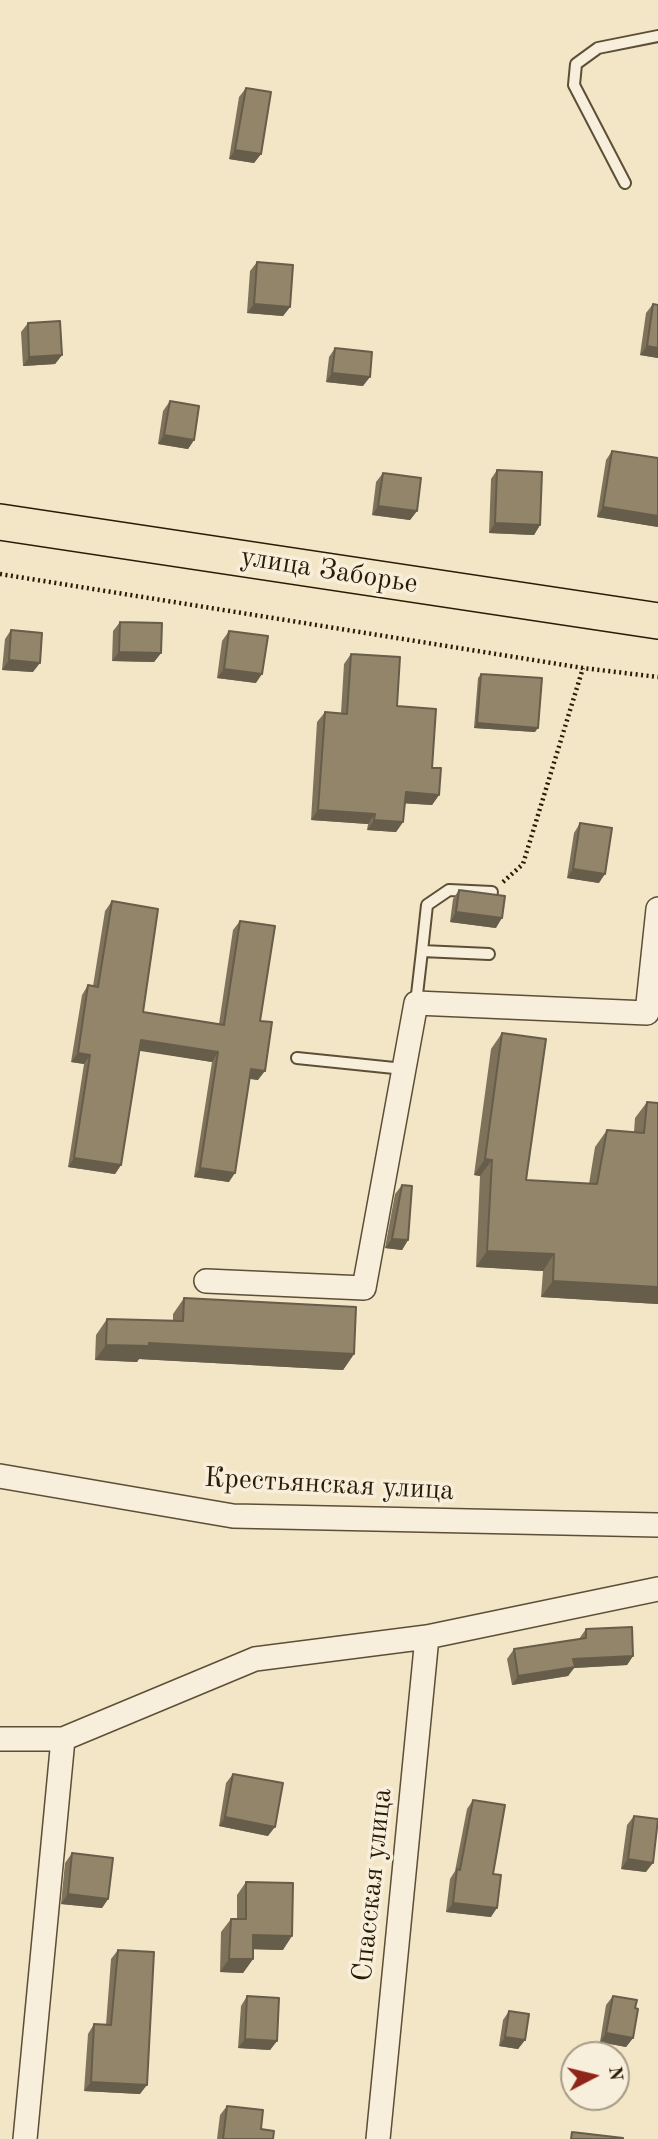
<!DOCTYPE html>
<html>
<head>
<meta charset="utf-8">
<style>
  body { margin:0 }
  #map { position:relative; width:658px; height:2139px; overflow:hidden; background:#f2e6c7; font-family:"Old Standard TT",serif }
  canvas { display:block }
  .north { position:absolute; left:560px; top:2041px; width:70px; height:70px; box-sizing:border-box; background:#f7efdb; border:2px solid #a59a85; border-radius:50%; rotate:83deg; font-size:19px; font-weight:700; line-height:28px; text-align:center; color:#2b1b05 }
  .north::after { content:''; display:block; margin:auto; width:24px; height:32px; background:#8f2418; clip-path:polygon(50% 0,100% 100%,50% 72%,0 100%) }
</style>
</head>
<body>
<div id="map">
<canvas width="658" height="2139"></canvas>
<div class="north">N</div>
</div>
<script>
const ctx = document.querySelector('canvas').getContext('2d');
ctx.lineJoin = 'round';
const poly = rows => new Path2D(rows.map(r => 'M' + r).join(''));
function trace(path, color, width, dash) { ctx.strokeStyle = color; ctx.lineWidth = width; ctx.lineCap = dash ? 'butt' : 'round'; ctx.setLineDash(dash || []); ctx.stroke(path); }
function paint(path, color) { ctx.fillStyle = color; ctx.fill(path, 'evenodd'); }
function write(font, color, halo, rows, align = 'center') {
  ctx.font = font + ' "Old Standard TT",serif'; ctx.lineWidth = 7; ctx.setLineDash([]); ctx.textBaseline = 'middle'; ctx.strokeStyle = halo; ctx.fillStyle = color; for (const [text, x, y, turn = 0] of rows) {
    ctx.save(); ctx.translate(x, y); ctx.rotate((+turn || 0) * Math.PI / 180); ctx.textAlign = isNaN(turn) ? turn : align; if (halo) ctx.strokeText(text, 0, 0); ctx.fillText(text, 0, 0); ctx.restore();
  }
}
const path = poly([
  [0,574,583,668,658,677],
  [503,882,523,864,583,668]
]);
const service = poly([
  [625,183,574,85,576,64,598,48,658,36],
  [422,951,427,905,449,890,492,892],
  [416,1003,422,951,489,954],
  [297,1058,404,1069]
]);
const minor = poly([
  [206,1281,364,1288,416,1003,647,1013,658,909],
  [0,1476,233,1516,658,1525],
  [0,1739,63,1739,255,1659,427,1637,658,1589],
  [25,2139,63,1739],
  [378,2139,427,1637]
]);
const primary = poly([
  [0,522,658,621]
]);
const wall = poly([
  [246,88,261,154,254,163,229,159,239,97],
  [257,262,290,307,283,316,247,313,250,271],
  [653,304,658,358,640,355,646,313],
  [28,323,62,355,55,364,23,366,21,332],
  [335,348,363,386,326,382,329,357],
  [170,401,194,440,188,449,158,444,163,411],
  [612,451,658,458,658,527,597,517,606,460],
  [497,470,540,525,534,535,489,533,491,479],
  [383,473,417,511,410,520,372,515,376,482],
  [120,622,161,653,154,662,112,661,113,631],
  [11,630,33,672,2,670,5,639],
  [229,631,256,683,217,678,222,641],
  [351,654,397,706,432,768,439,795,432,805,405,803,403,822,396,832,367,830,368,824,311,820,317,722,325,712,341,713,344,664],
  [481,674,535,732,474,728,478,678],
  [580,823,599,883,567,878,574,833],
  [459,890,496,928,450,922,453,899],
  [112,901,143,1012,219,1024,233,930,240,921,260,1021,258,1080,250,1079,229,1182,194,1177,212,1062,139,1050,121,1165,115,1174,68,1167,84,1064,71,1062,82,995,88,985,93,986,105,911],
  [502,1033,526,1180,589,1184,595,1147,607,1130,634,1132,635,1118,647,1102,658,1304,541,1297,543,1271,476,1267,480,1176,474,1175,491,1049],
  [402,1185,408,1240,402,1250,385,1248,395,1194],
  [184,1298,354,1354,343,1370,139,1359,137,1362,95,1360,96,1335,107,1319,173,1321,173,1314],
  [586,1629,633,1656,627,1665,574,1668,568,1676,512,1685,507,1659,514,1649,579,1639],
  [233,1774,268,1836,219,1826,226,1783],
  [473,1800,493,1874,491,1917,446,1912,450,1879,455,1871,467,1809],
  [634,1816,646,1872,621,1869,627,1825],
  [72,1853,108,1899,102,1908,61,1904,65,1863],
  [246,1882,283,1950,253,1949,253,1959,243,1973,220,1972,221,1932,231,1919,237,1919,237,1895],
  [118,1950,140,2094,84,2091,88,2034,94,2024,106,2025,111,1959],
  [247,1996,277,2041,270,2050,238,2048,241,2006],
  [613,1996,633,2038,626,2047,600,2042,606,2005],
  [509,2011,525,2040,518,2049,499,2046,503,2020],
  [227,2106,261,2129,273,2139,217,2139,220,2115]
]);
const shadedWall = poly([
  [235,150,261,154,254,163,229,159],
  [254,304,290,307,283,316,247,313],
  [647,346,658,348,658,358,640,355],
  [62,355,55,364,23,366,29,357],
  [332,373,370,377,363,386,326,382],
  [164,435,194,440,188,449,158,444],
  [378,506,417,511,410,520,372,515],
  [603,507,658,516,658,527,597,517],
  [495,523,540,525,534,535,489,533],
  [119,652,161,653,154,662,112,661],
  [9,660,40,663,33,672,2,670],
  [224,669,262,674,256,683,217,678],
  [477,723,538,728,535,732,474,728],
  [406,792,439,795,432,805,398,803],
  [318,810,375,814,368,824,311,820],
  [374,820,403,822,396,832,367,830],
  [573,869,605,874,599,883,567,878],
  [456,912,502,918,496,928,450,922],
  [141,1040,218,1052,212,1062,134,1050],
  [78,1053,90,1055,84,1064,71,1062],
  [251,1069,265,1071,258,1080,245,1078],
  [74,1158,121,1165,115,1174,68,1167],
  [485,1159,492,1160,480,1176,474,1175],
  [200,1168,235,1173,229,1182,194,1177],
  [392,1239,408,1240,402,1250,385,1248],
  [487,1251,554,1254,543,1271,476,1267],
  [553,1281,658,1287,658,1304,541,1297],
  [149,1343,354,1354,343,1370,139,1359,137,1362,95,1360,106,1345],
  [633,1656,627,1665,574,1668,568,1676,512,1685,518,1676,573,1659],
  [225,1817,275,1827,268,1836,219,1826],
  [628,1859,653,1863,646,1872,621,1869],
  [68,1894,108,1899,102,1908,61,1904],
  [453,1903,497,1908,491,1917,446,1912],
  [253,1935,292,1936,283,1950,244,1949],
  [229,1959,253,1959,243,1973,220,1972],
  [606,2033,633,2038,626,2047,600,2042],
  [505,2037,525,2040,518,2049,499,2046],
  [245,2039,277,2041,270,2050,238,2048],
  [91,2082,147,2085,140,2094,84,2091]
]);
const building = poly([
  [246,88,271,92,261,154,235,150,246,88],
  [257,262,293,265,290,307,254,304,257,262],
  [653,304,658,305,658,348,647,346,653,304],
  [60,321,62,355,29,357,28,323,60,321],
  [335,348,372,352,370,377,332,373,335,348],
  [170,401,199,406,194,440,164,435,170,401],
  [612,451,658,458,658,516,603,507,612,451],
  [497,470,542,472,540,525,495,523,497,470],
  [383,473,421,478,417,511,378,506,383,473],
  [120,622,162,623,161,653,119,652,120,622],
  [11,630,42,633,40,663,9,660,11,630],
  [229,631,268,636,262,674,224,669,229,631],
  [351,654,400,657,397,706,436,709,432,768,441,768,439,795,406,792,403,822,374,820,375,814,318,810,325,712,347,714,351,654],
  [481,674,542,678,538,728,477,723,481,674],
  [580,823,612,828,605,874,573,869,580,823],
  [459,890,505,896,502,918,456,912,459,890],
  [112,901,158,909,143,1012,224,1025,240,921,275,926,260,1021,272,1022,265,1071,251,1069,235,1173,200,1168,218,1052,141,1040,121,1165,74,1158,90,1055,78,1053,88,985,98,987,112,901],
  [502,1033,546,1039,526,1180,597,1184,607,1130,644,1133,647,1102,658,1103,658,1287,553,1281,554,1254,487,1251,492,1160,485,1159,502,1033],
  [402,1185,412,1186,408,1240,392,1239,402,1185],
  [184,1298,356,1307,354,1354,149,1343,149,1346,106,1345,107,1319,183,1321,184,1298],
  [632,1627,633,1656,573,1659,575,1667,518,1676,514,1649,586,1638,586,1629,632,1627],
  [233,1774,283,1783,275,1827,225,1817,233,1774],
  [473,1800,505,1805,493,1874,501,1875,497,1908,453,1903,457,1869,460,1870,473,1800],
  [634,1816,658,1819,653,1863,628,1859,634,1816],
  [72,1853,113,1858,108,1899,68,1894,72,1853],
  [246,1882,293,1883,292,1936,253,1935,253,1959,229,1959,231,1919,246,1919,246,1882],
  [118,1950,154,1952,147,2085,91,2082,94,2024,111,2025,118,1950],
  [247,1996,279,1998,277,2041,245,2039,247,1996],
  [613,1996,637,2000,635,2008,638,2009,633,2038,606,2033,613,1996],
  [509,2011,529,2014,525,2040,505,2037,509,2011],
  [227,2106,263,2110,261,2129,274,2131,273,2139,223,2139,227,2106],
  [572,2132,623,2138,623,2139,571,2139,572,2132]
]);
const streetNames = [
  ["улица Заборье",329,571,9],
  ["Крестьянская улица",329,1485,3],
  ["Спасская улица",373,1885,-84]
];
trace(service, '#5d4e36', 14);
trace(minor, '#5d4e36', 26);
trace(primary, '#2b1b05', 38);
trace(path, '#2b1b05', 4.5, [2, 3.5]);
trace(service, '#f7efdb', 10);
trace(minor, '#f7efdb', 23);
trace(primary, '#f2e6c7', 35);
paint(wall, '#7e725b');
paint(shadedWall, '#665d4a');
paint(building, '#92856a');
trace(building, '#665d4a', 2);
write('28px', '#2b1b05', '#f7efdb', streetNames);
</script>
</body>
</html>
